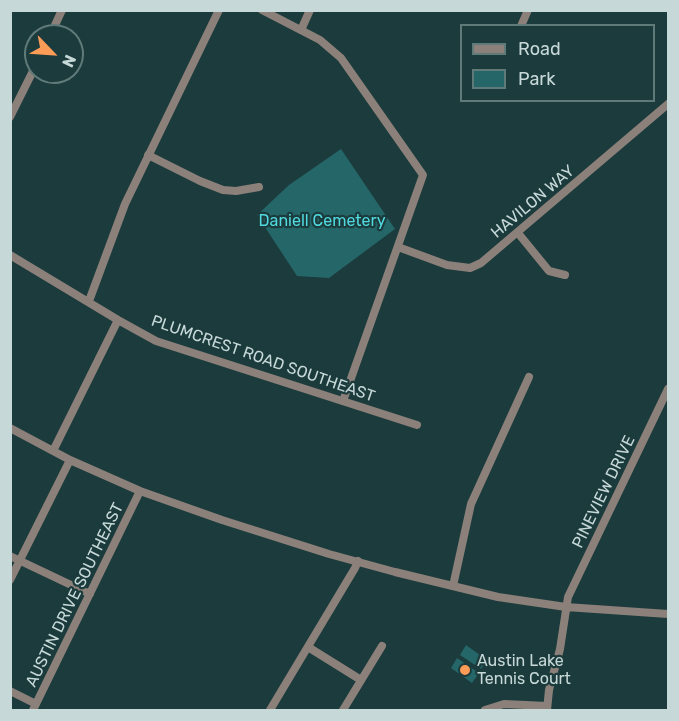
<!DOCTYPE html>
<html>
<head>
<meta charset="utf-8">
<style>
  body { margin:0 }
  #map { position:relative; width:679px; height:721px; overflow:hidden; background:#1c3b3c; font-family:Rubik,sans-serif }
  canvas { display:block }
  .frame { position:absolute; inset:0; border:12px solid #c7d8d8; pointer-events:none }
  .legend { position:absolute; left:460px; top:24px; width:195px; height:78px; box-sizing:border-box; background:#1c3b3c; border:2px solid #607a7a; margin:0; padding:8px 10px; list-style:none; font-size:18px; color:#c7d8d8 }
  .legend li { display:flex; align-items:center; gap:12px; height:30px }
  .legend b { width:30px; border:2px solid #607a7a }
  .north { position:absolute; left:24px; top:24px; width:60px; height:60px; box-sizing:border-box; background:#1c3b3c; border:2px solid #607a7a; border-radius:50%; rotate:115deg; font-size:16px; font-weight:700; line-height:24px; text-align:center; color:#c7d8d8 }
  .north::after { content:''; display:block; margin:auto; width:21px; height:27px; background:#fd9c56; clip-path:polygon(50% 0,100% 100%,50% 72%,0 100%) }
</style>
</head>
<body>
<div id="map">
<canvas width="679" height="721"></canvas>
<div class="frame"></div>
<ul class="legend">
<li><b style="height:8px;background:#8c817a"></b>Road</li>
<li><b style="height:16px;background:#256669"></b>Park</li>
</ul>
<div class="north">N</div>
</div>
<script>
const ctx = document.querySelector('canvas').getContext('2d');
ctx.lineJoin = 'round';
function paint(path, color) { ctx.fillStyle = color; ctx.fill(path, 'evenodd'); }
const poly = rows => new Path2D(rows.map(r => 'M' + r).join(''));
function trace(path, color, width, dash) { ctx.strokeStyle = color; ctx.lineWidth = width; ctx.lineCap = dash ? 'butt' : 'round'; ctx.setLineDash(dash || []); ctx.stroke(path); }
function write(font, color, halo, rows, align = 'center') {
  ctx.font = font + ' Rubik,sans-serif'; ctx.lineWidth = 4.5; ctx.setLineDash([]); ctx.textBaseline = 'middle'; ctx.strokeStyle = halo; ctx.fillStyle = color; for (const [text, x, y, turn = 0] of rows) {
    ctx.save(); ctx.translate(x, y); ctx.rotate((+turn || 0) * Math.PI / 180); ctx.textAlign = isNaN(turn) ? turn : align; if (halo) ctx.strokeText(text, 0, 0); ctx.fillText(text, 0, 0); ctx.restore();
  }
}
const green = poly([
  [341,149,395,229,329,278,297,276,257,215,289,185],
  [466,645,487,660,481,669,460,655],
  [457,658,479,673,472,683,451,668]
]);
const minor = poly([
  [262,10,320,40,341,58,423,175,343,401],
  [521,26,528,10],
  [301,30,310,10],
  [50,36,62,10],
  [10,117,36,65],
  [148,155,200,181,223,190,236,191,259,187],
  [518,233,549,271,565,275],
  [398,247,447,265,470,268,481,263,668,104],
  [10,255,118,320,156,341,417,425],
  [89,301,125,204,219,10],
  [10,428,70,460,140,491,222,520,329,554,395,572,498,597,566,607,668,614],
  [53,451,118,320],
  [10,556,90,594],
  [10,580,70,460],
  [453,586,471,504,529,377],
  [308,647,361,680],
  [10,691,36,704],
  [33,710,140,491],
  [270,710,355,568,358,561],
  [343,710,382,646],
  [485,710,504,704,547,706],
  [547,710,549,690,560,649,568,597,668,389]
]);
const markers = [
  [465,670,6,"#fd9c56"]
];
const streetNames = [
  ["HAVILON WAY",533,202,-40],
  ["PLUMCREST ROAD SOUTHEAST",263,359,19],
  ["PINEVIEW DRIVE",604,492,-64],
  ["AUSTIN DRIVE SOUTHEAST",75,595,-64]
];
const parkNames = [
  ["Daniell Cemetery",322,221]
];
const poiNames = [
  ["Austin Lake",477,661],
  ["Tennis Court",477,679]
];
paint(green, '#256669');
trace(minor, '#8c817a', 8);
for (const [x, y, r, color] of markers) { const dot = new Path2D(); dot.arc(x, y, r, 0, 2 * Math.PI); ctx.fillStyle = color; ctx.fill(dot); trace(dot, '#1c3b3c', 2); }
write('16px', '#c7d8d8', '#1c3b3c', streetNames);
write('16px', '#50dae0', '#1c3b3c', parkNames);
write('16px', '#c7d8d8', '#1c3b3c', poiNames, 'left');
</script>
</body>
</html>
